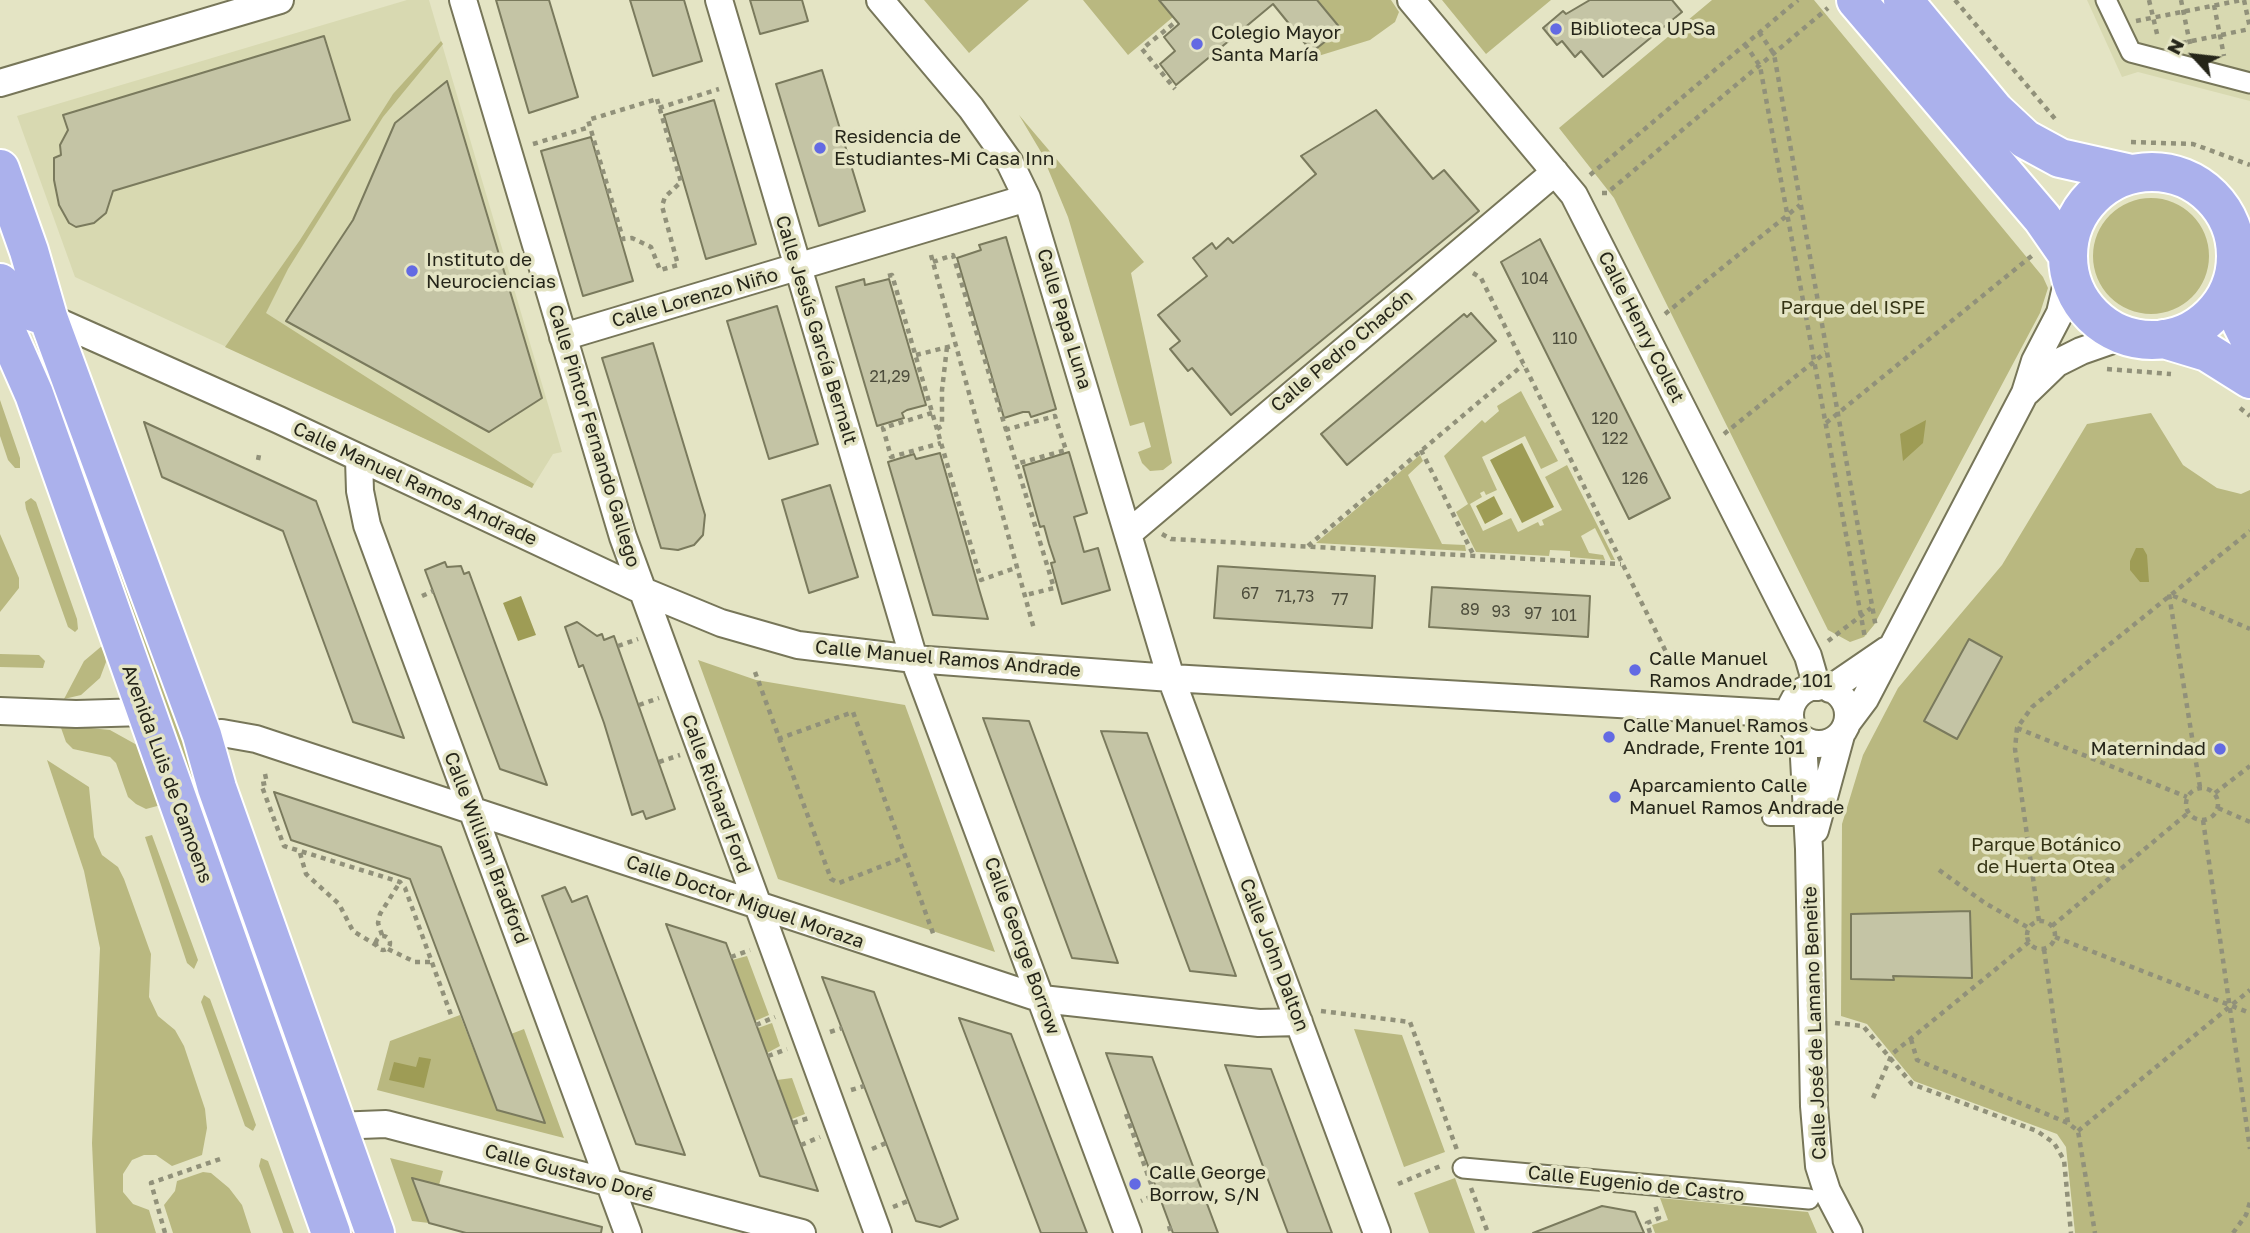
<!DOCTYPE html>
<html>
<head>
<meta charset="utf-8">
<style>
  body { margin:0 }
  #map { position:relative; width:2250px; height:1233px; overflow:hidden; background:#e4e4c4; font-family:"Golos Text",sans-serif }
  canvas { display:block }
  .north { position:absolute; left:2159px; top:21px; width:70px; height:70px; -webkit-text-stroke:5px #e4e4c4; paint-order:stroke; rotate:297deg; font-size:19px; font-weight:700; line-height:28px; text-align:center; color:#252519 }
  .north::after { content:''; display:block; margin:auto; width:24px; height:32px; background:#252519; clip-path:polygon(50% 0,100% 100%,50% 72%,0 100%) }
</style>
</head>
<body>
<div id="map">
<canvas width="2250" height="1233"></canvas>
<div class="north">N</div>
</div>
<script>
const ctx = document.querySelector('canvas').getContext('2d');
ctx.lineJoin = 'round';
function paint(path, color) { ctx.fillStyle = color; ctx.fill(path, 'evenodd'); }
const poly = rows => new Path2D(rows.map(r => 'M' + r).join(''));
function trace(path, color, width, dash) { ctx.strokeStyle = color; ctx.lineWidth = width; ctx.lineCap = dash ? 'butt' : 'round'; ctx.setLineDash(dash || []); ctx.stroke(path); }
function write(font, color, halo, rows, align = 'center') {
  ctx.font = font + ' "Golos Text",sans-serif'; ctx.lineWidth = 7; ctx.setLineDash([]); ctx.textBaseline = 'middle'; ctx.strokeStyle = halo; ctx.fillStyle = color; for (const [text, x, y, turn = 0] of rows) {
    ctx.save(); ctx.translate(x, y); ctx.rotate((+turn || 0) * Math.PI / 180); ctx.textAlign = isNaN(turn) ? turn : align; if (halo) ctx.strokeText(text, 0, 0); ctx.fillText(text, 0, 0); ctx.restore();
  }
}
const built = poly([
  [407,0,429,0,562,452,553,454,532,488,75,277,17,116],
  [2087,0,2250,0,2250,101,2138,72,2122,77]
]);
const green = poly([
  [924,0,1029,0,969,53],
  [1083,0,1159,0,1173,17,1128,55],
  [1317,0,1391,0,1399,12,1395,22,1370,40,1315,57,1312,52,1341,28],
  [1442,0,1551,0,1486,54],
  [1712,0,1814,0,2043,277,2048,288,2040,313,1874,625,1864,637,1850,642,1828,630,1614,198,1559,128],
  [441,41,443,44,383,117,288,269,266,313,534,484,532,488,225,347,300,240,393,94],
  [1019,115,1144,262,1131,273,1172,463,1163,470,1150,471,1142,463,1138,452,1151,447,1144,422,1130,426,1068,217,1041,152],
  '2093 256a58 58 0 1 1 116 0a58 58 0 1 1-116 0Z',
  [30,328,42,336,360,1233,350,1233],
  [1521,391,1558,461,1541,469,1525,436,1482,457,1497,490,1486,495,1484,491,1480,493,1482,497,1470,504,1483,531,1511,518,1518,532,1538,522,1540,526,1544,525,1542,520,1562,510,1545,477,1567,465,1615,560,1611,560,1595,528,1581,536,1589,553,1603,555,1605,560,1570,557,1570,551,1550,550,1549,556,1476,552,1456,512,1468,504,1444,456,1482,420,1485,423,1499,411,1497,406],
  [0,400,20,458,20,468,15,468,8,460,0,436],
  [2151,413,2183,465,2217,488,2241,494,2250,490,2250,1233,2075,1233,2066,1147,2057,1134,1914,1081,1867,1024,1841,1016,1842,824,1863,755,1898,688,2002,565,2087,424],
  [1420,455,1423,461,1408,475,1442,544,1465,545,1466,551,1316,543],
  [31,498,36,502,77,619,78,629,75,632,68,627,26,509,25,502],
  [0,534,19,578,19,588,0,612],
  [103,645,106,662,100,678,81,695,64,699,84,661],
  [0,654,39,655,45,661,43,668,0,667],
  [698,660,756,680,905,705,995,952,778,879],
  [60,725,110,730,137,745,161,805,146,809,136,804,128,797,116,763,110,757,73,749,66,742],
  [47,760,89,787,94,837,102,855,118,867,124,879,151,954,149,997,158,1016,175,1030,184,1046,205,1109,207,1128,202,1155,172,1166,156,1155,144,1155,132,1160,123,1174,123,1192,133,1204,149,1210,156,1233,96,1233,92,1143,100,948,84,871],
  [152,835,198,960,194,969,187,963,145,837],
  [747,956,769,1015,755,1021,732,960],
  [204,995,210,999,256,1125,253,1131,245,1126,201,1002],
  [460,1015,497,1110,544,1122,511,1034,524,1029,564,1138,377,1090,390,1041],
  [772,1023,780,1046,767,1053,758,1028],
  [1354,1029,1402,1035,1445,1152,1404,1167],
  [792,1078,805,1114,792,1119,777,1080],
  [261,1158,268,1161,294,1233,283,1233,259,1166],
  [390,1158,443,1171,439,1185,412,1179,429,1223,412,1221],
  [203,1172,211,1173,229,1188,242,1205,251,1233,173,1233,164,1205,175,1191,177,1181],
  [1455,1178,1475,1233,1429,1233,1414,1193],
  [1660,1198,1808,1212,1817,1233,1655,1233,1652,1225,1668,1220]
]);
const water = poly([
  [1926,420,1923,443,1903,461,1900,434],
  [1522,443,1554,507,1522,523,1490,460],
  [1494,496,1503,514,1485,524,1476,506],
  [2136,548,2143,548,2147,555,2149,582,2140,582,2130,570,2130,561],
  [521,596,536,635,518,641,503,603],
  [419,1057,431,1059,424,1088,389,1080,394,1062,416,1067]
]);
const building = poly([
  [496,0,549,0,578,97,529,113,496,0],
  [630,0,684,0,702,61,653,76,630,0],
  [750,0,802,0,808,21,760,34,750,0],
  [1159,0,1317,0,1341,29,1312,52,1273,4,1176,85,1160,64,1175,51,1164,37,1179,24,1159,0],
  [1590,0,1672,0,1682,12,1603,77,1581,51,1575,57,1562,41,1557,45,1543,28,1563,11,1566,14,1590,0],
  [324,36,350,120,113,191,106,213,94,223,76,227,69,223,59,205,54,180,54,158,61,155,60,145,68,130,63,115,324,36],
  [822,70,865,211,819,226,776,84,822,70],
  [447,81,542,398,489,432,286,321,353,220,395,123,447,81],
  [714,100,756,244,706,259,664,115,714,100],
  [1376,110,1433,179,1444,170,1479,211,1231,415,1192,368,1188,371,1170,349,1180,341,1158,315,1207,276,1193,258,1212,243,1216,249,1228,238,1233,243,1316,174,1301,156,1376,110],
  [591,137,633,281,583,296,541,151,591,137],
  [1006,237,1056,409,1031,417,1029,412,1023,412,1004,418,957,258,981,250,979,245,1006,237],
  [1540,239,1670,498,1629,519,1501,262,1540,239],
  [864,279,865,285,889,279,926,405,907,410,902,413,904,418,877,426,836,287,864,279],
  [777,306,818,444,769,459,727,321,777,306],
  [1471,313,1496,341,1347,465,1321,434,1464,314,1467,317,1471,313],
  [653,343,705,515,703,535,694,545,678,550,661,548,602,358,653,343],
  [144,422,316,501,404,738,353,722,283,531,162,477,144,422],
  [1069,452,1087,513,1074,517,1079,534,1084,552,1098,548,1110,590,1062,604,1051,563,1055,562,1049,544,1044,526,1040,527,1023,466,1069,452],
  [940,453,979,589,988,619,933,615,888,462,914,454,916,459,940,453],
  [830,485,858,577,809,593,782,500,830,485],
  [445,562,447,567,461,566,464,574,469,572,547,785,500,769,425,570,445,562],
  [1218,566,1375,576,1372,628,1214,618,1218,566],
  [1432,587,1590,596,1588,637,1429,627,1432,587],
  [577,622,597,636,602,634,604,640,614,636,675,809,646,819,643,811,632,815,604,723,583,665,579,667,565,627,577,622],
  [1969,639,2002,657,1957,739,1924,721,1969,639],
  [983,718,1029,721,1118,963,1072,958,983,718],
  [1101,731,1147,733,1236,976,1190,971,1101,731],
  [274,792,441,847,545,1123,497,1110,410,879,291,840,274,792],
  [565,887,572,902,587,896,685,1155,636,1144,542,896,565,887],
  [1970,911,1972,978,1893,976,1894,980,1851,979,1851,914,1970,911],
  [666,924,726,943,818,1191,760,1176,666,924],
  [822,977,874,992,958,1219,940,1227,916,1221,822,977],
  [959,1018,1011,1034,1087,1233,1041,1233,959,1018],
  [1106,1053,1152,1057,1218,1233,1173,1233,1106,1053],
  [1225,1065,1271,1069,1332,1233,1288,1233,1225,1065],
  [412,1178,602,1227,601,1233,466,1233,429,1223,412,1178],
  [1602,1206,1635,1212,1644,1233,1533,1233,1602,1206]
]);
const path = poly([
  [1955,0,2056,120],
  [2149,0,2158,38],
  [2181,0,2190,44],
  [2244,0,2250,28],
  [2214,5,2224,56],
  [2136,21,2242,0],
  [1173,24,1142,49,1175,89],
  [1759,32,1774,54,1876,628],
  [2182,43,2250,29],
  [1745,44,1760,66,1865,638],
  [657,99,681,182,665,197,662,206,678,265,660,270,651,247,632,238,623,239,588,120,657,99],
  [659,108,719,89],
  [2131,142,2193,144,2250,165],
  [533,144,590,127],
  [1590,175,1798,0],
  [1602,193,1607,193,1828,8],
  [931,255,1034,629],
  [933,262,953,255,1054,588,1026,595],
  [1473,273,1481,278,1673,666],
  [888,276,892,275,981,580,1018,567],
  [1665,314,1800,205],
  [916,355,956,345],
  [2107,369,2171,374],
  [2240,408,2250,416],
  [932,413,883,428,891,457,941,443],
  [1826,423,2034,254],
  [937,429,942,426,942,390,947,347],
  [1005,430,1055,416,1060,432,1066,450,1016,464],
  [1724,434,1826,352],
  [1421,450,1473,554],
  [258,460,259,455],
  [1162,534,1171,539,1621,564],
  [1308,546,1523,365],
  [422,596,433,591],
  [1828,641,1871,608],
  [618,646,638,639],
  [755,672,831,879,839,883,905,857],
  [639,705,659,698],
  [2017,728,2187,797],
  [778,739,853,712,934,936],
  [659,762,680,755],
  [265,774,267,783,261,784,284,846,400,882,405,888,451,1015],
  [2200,787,2169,594,2250,629],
  '2186 804a16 16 0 1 1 32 0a16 16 0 1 1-32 0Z',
  [2215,793,2250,766],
  [2218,808,2250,822],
  [2203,820,2250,1149],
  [300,853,306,874,339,904,353,931,376,945],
  [1939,870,1985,903,2029,928],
  [2039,921,2015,749,2017,728,2032,707,2250,531],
  '2027 935a14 14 0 1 1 28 0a14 14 0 1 1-28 0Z',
  [2052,926,2188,813],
  [382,935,378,923,380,914,400,882],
  '376 943a7 7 0 1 1 14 0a7 7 0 1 1-14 0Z',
  [2055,937,2250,1013],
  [388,949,415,962,432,962],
  [2044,949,2068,1123,2078,1131,2095,1233],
  [731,957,750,950],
  [1321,1011,1410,1022,1457,1150],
  [1835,1023,1863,1026,1912,1084,2037,1131,2054,1143,2064,1160,2071,1233],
  [756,1025,775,1017],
  [830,1032,842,1028],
  [1911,1039,1917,1060,2068,1123],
  [768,1056,787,1049],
  [851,1090,864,1086],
  [1873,1098,1892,1054,2029,942],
  [1126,1114,1155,1195,1141,1201],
  [793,1123,812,1117],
  [2078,1131,2250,990],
  [801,1145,820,1137],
  [872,1149,886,1143],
  [1398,1184,1443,1165],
  [1471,1188,1488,1233],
  [893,1207,908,1201],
  [1169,1226,1171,1233],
  [165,1233,151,1183,223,1158],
  [1650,1233,1647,1223,1659,1218,1655,1205],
  [2233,1233,2246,1215,2250,1202]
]);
const service = poly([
  [1770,818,1807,818]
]);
const pedestrian = poly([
  [2106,0,2131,52,2250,83],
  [1463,1168,1809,1199]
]);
const minor = poly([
  [463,0,623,537,878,1233],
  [719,0,914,659,1128,1233],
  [880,0,971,108,1010,163,1027,198,1171,678,1377,1233],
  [1411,0,1574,195,1808,656,1817,687],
  [0,83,280,0],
  [48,317,279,420,641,590,721,623,798,645,914,659,1171,678,1790,714],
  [563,337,1027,198],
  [2027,392,2057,363,2081,351,2124,336],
  [359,459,360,491,367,525,628,1233],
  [1130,532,1555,172],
  '1790 715a29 29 0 1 1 58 0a29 29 0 1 1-58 0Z',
  [1830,689,1887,650],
  [0,711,76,714,145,712],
  [1847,723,1865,699,2025,393,2035,361,2060,313,2069,274],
  [202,735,222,733,256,739,1042,999,1259,1023,1299,1022],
  [1803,740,1809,849,1814,1106,1819,1166,1827,1191,1849,1233],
  [1815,830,1841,735],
  [335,1126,386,1124,802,1233]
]);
const primary = poly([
  [1856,0,2042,218,2067,254],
  [1903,0,1995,111,2025,139,2060,158,2127,173],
  [0,169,29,251,48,317,202,735,217,788,375,1233],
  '2068 256a84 84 0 1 1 168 0a84 84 0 1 1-168 0Z',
  [2233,282,2242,324,2250,340],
  [0,283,28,310,48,317],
  [0,317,34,394,331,1233],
  [2164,339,2207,352,2250,379]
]);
const markers = [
  [1556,29,7,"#636ae3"],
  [1197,44,7,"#636ae3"],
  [820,148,7,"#636ae3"],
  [412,271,7,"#636ae3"],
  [1635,670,7,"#636ae3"],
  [1609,737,7,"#636ae3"],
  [2220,749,7,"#636ae3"],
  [1615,797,7,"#636ae3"],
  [1135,1184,7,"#636ae3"]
];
const numberNames = [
  ["104",1535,279],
  ["110",1565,339],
  ["21,29",890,377],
  ["120",1605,419],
  ["122",1615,439],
  ["126",1635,479],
  ["67",1250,594],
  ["71,73",1295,597],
  ["77",1340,600],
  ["89",1470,610],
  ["93",1501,612],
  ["97",1533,614],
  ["101",1564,616]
];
const poiNames = [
  ["Biblioteca UPSa",1570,29],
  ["Colegio Mayor",1211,33],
  ["Santa María",1211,55],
  ["Residencia de",834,137],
  ["Estudiantes-Mi Casa Inn",834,159],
  ["Instituto de",426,260],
  ["Neurociencias",426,282],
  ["Calle Manuel",1649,659],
  ["Ramos Andrade, 101",1649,681],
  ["Calle Manuel Ramos",1623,726],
  ["Andrade, Frente 101",1623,748],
  ["Maternindad",2206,749,"right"],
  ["Aparcamiento Calle",1629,786],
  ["Manuel Ramos Andrade",1629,808],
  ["Calle George",1149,1173],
  ["Borrow, S/N",1149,1195]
];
const streetNames = [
  ["Calle Lorenzo Niño",695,298,-16],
  ["Calle Papa Luna",1064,319,73],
  ["Calle Henry Collet",1641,327,63],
  ["Calle Jesús García Bernalt",816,330,73],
  ["Calle Pedro Chacón",1342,351,-40],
  ["Calle Pintor Fernando Gallego",594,436,73],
  ["Calle Manuel Ramos Andrade",415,484,25],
  ["Calle Manuel Ramos Andrade",948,659,5],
  ["Avenida Luis de Camoens",167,774,70],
  ["Calle Richard Ford",716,794,70],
  ["Calle William Bradford",486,848,69],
  ["Calle Doctor Miguel Moraza",745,902,19],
  ["Calle George Borrow",1022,946,70],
  ["Calle John Dalton",1274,955,69],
  ["Calle José de Lamano Beneite",1815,1023,-92],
  ["Calle Gustavo Doré",569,1173,15],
  ["Calle Eugenio de Castro",1636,1184,6]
];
const parkNames = [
  ["Parque del ISPE",1853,308],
  ["Parque Botánico",2046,845],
  ["de Huerta Otea",2046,867]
];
paint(built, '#d8d9b1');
paint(green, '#b9b880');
paint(water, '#9e9c55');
paint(building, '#c4c4a5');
trace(building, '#7a7a5d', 2);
trace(service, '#777659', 18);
trace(pedestrian, '#777659', 23);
trace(minor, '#777659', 30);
trace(primary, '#fff', 42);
trace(path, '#91917a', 4.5, [5, 5]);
trace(service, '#fff', 14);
trace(pedestrian, '#fff', 19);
trace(minor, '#fff', 26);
trace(primary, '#abb1ec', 38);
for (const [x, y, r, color] of markers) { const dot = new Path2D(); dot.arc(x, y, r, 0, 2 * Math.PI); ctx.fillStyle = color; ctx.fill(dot); trace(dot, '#e4e4c4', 2.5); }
write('16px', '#4d4d3c', null, numberNames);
write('19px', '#252519', '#e4e4c4', poiNames, 'left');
write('19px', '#252519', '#e4e4c4', streetNames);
write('19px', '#343313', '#e4e4c4', parkNames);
</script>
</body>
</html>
